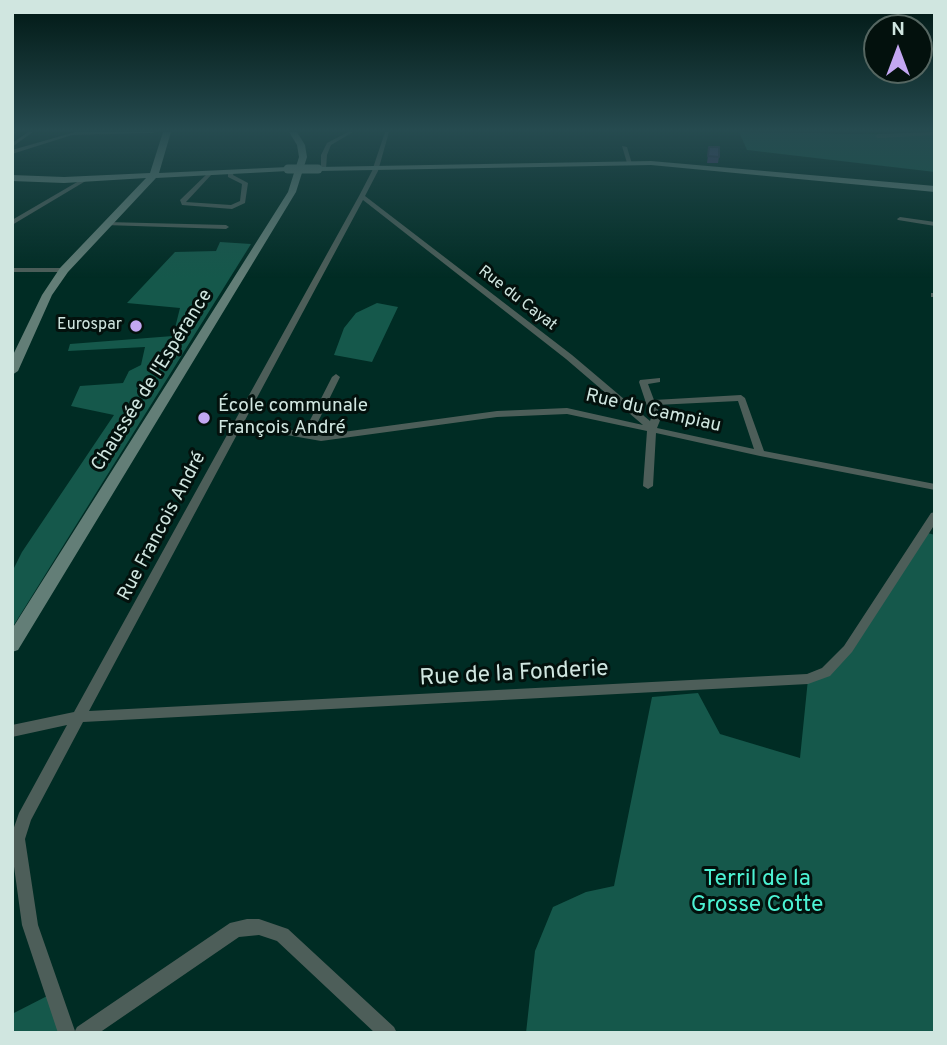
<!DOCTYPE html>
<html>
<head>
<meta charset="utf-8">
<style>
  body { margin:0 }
  #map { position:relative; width:947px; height:1045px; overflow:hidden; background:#002c24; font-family:Overpass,sans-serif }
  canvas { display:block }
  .frame { position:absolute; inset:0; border:14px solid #d0e6e0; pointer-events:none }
  .north { position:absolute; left:863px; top:14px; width:70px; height:70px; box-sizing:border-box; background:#03110d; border:2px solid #556661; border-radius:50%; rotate:0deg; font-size:19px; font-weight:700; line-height:28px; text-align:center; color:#d0e6e0 }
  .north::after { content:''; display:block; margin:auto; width:24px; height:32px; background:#c3a7f2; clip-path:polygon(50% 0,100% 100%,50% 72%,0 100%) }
</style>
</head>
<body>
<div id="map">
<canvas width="947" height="1045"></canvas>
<div class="frame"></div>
<div class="north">N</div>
</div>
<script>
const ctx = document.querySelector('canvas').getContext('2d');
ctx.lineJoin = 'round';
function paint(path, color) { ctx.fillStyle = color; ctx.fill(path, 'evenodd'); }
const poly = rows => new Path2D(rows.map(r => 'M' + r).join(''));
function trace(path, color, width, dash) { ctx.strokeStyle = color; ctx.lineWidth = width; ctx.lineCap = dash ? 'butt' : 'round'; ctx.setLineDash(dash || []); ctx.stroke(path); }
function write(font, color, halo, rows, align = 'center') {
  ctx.font = font + ' Overpass,sans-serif'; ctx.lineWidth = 6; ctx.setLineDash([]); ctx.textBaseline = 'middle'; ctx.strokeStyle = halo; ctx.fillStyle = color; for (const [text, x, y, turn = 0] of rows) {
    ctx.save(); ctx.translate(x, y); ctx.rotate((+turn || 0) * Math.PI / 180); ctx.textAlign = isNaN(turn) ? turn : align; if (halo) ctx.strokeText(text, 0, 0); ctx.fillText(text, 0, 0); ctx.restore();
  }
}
const green = poly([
  [739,132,935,135,935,172,747,150],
  [220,242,251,244,12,628,12,572,22,552,114,415,71,406,80,386,123,383,129,371,141,365,145,347,68,351,70,344,173,336,180,308,127,303,175,252,216,251],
  [377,303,398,307,372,362,334,355,344,328,356,313],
  [924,532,935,535,935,1033,526,1033,535,951,553,907,586,892,614,886,652,697,698,693,720,734,800,758,808,679,848,649],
  [53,993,67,1033,12,1033,12,1014]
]);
const street = poly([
  [12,132,17,132,12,135,12,132],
  [28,132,33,132,12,147,12,143,28,132],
  [75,132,155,132,153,133,72,135,12,154,12,150,75,132],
  [348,132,353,132,331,145,327,155,326,169,321,170,321,155,327,143,348,132],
  [385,132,389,132,378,171,365,196,572,355,650,421,651,418,639,382,640,380,660,378,660,382,648,384,654,400,741,395,745,398,764,451,935,484,935,490,760,456,656,433,653,486,648,489,643,486,647,431,567,414,497,417,321,441,241,427,89,711,807,674,822,668,844,646,931,513,935,512,935,524,852,652,830,676,808,684,83,722,31,820,25,839,38,925,75,1031,77,1027,230,923,247,919,259,919,288,929,394,1027,397,1033,375,1033,277,941,259,935,239,937,99,1033,58,1033,22,925,12,852,12,833,19,813,67,725,12,737,12,725,74,712,359,196,372,171,385,132],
  [363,200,566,359,643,425,567,408,497,411,321,435,312,434,340,377,336,374,332,377,304,432,244,422,363,200],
  [738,401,754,449,657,428,661,418,656,405,738,401],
  [935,132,935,135,878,138,875,136,878,134,935,132],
  [622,146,627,147,632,164,627,163,622,146],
  [210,171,213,173,212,174,186,202,231,205,240,201,242,184,228,177,228,172,231,170,234,172,233,175,248,183,245,203,232,209,182,205,180,200,210,171],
  [84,178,89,179,12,225,12,220,84,178],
  [900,217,935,222,935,226,898,220,897,219,900,217],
  [107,222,226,225,229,227,226,229,105,225,104,224,107,222],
  [12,268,64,268,67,270,64,272,12,272,12,268],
  [931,293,935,293,935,297,931,297,931,293]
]);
const secondary = poly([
  [163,132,171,132,159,173,288,167,292,169,288,171,156,178,68,272,52,295,18,371,12,375,12,357,42,295,60,268,146,178,64,183,12,181,12,175,64,177,150,173,163,132],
  [289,132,297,132,305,145,307,157,296,192,18,650,12,652,12,629,288,192,299,157,297,145,289,132],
  [651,161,935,186,935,192,651,165,318,171,314,169,318,167,651,161]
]);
const secondaryBridge = poly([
  [288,169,318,169]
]);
const wall = poly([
  [709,147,719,157,718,163,707,163]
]);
const building = poly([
  [709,147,719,147,719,157,708,156,709,147]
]);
const markers = [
  [136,326,7,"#c3a7f2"],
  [204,418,7,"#c3a7f2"]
];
const farStreetnames = [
  ["Rue du Cayat",517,299,38]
];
const farPoinames = [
  ["Eurospar",122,326]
];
const streetNames = [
  ["Chaussée de l'Espérance",153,381,-58],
  ["Rue du Campiau",653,412,13],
  ["Rue Francois André",163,527,-62]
];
const poiNames = [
  ["École communale",218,407],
  ["François André",218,429]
];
const nearStreetnames = [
  ["Rue de la Fonderie",514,675,-3]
];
const nearParknames = [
  ["Terril de la",757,880],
  ["Grosse Cotte",757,906]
];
paint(green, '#15584b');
paint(street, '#4d5e59');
paint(secondary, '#637e77');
trace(secondaryBridge, '#637e77', 9);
paint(wall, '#4a326c');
paint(building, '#563a7e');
trace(building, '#3c2958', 2);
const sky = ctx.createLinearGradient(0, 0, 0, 278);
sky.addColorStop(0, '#001814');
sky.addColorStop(0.47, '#264b50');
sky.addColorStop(1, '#264b5000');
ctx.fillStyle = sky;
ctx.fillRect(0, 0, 947, 278);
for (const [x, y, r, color] of markers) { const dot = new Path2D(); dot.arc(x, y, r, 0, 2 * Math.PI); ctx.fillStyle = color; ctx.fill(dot); trace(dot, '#03110d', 2.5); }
write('16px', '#d0e6e0', '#03110d', farStreetnames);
write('16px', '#d0e6e0', '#03110d', farPoinames, 'right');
write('19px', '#d0e6e0', '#03110d', streetNames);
write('19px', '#d0e6e0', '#03110d', poiNames, 'left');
write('23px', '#d0e6e0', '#03110d', nearStreetnames);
write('23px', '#4cf2d3', '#03110d', nearParknames);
</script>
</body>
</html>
